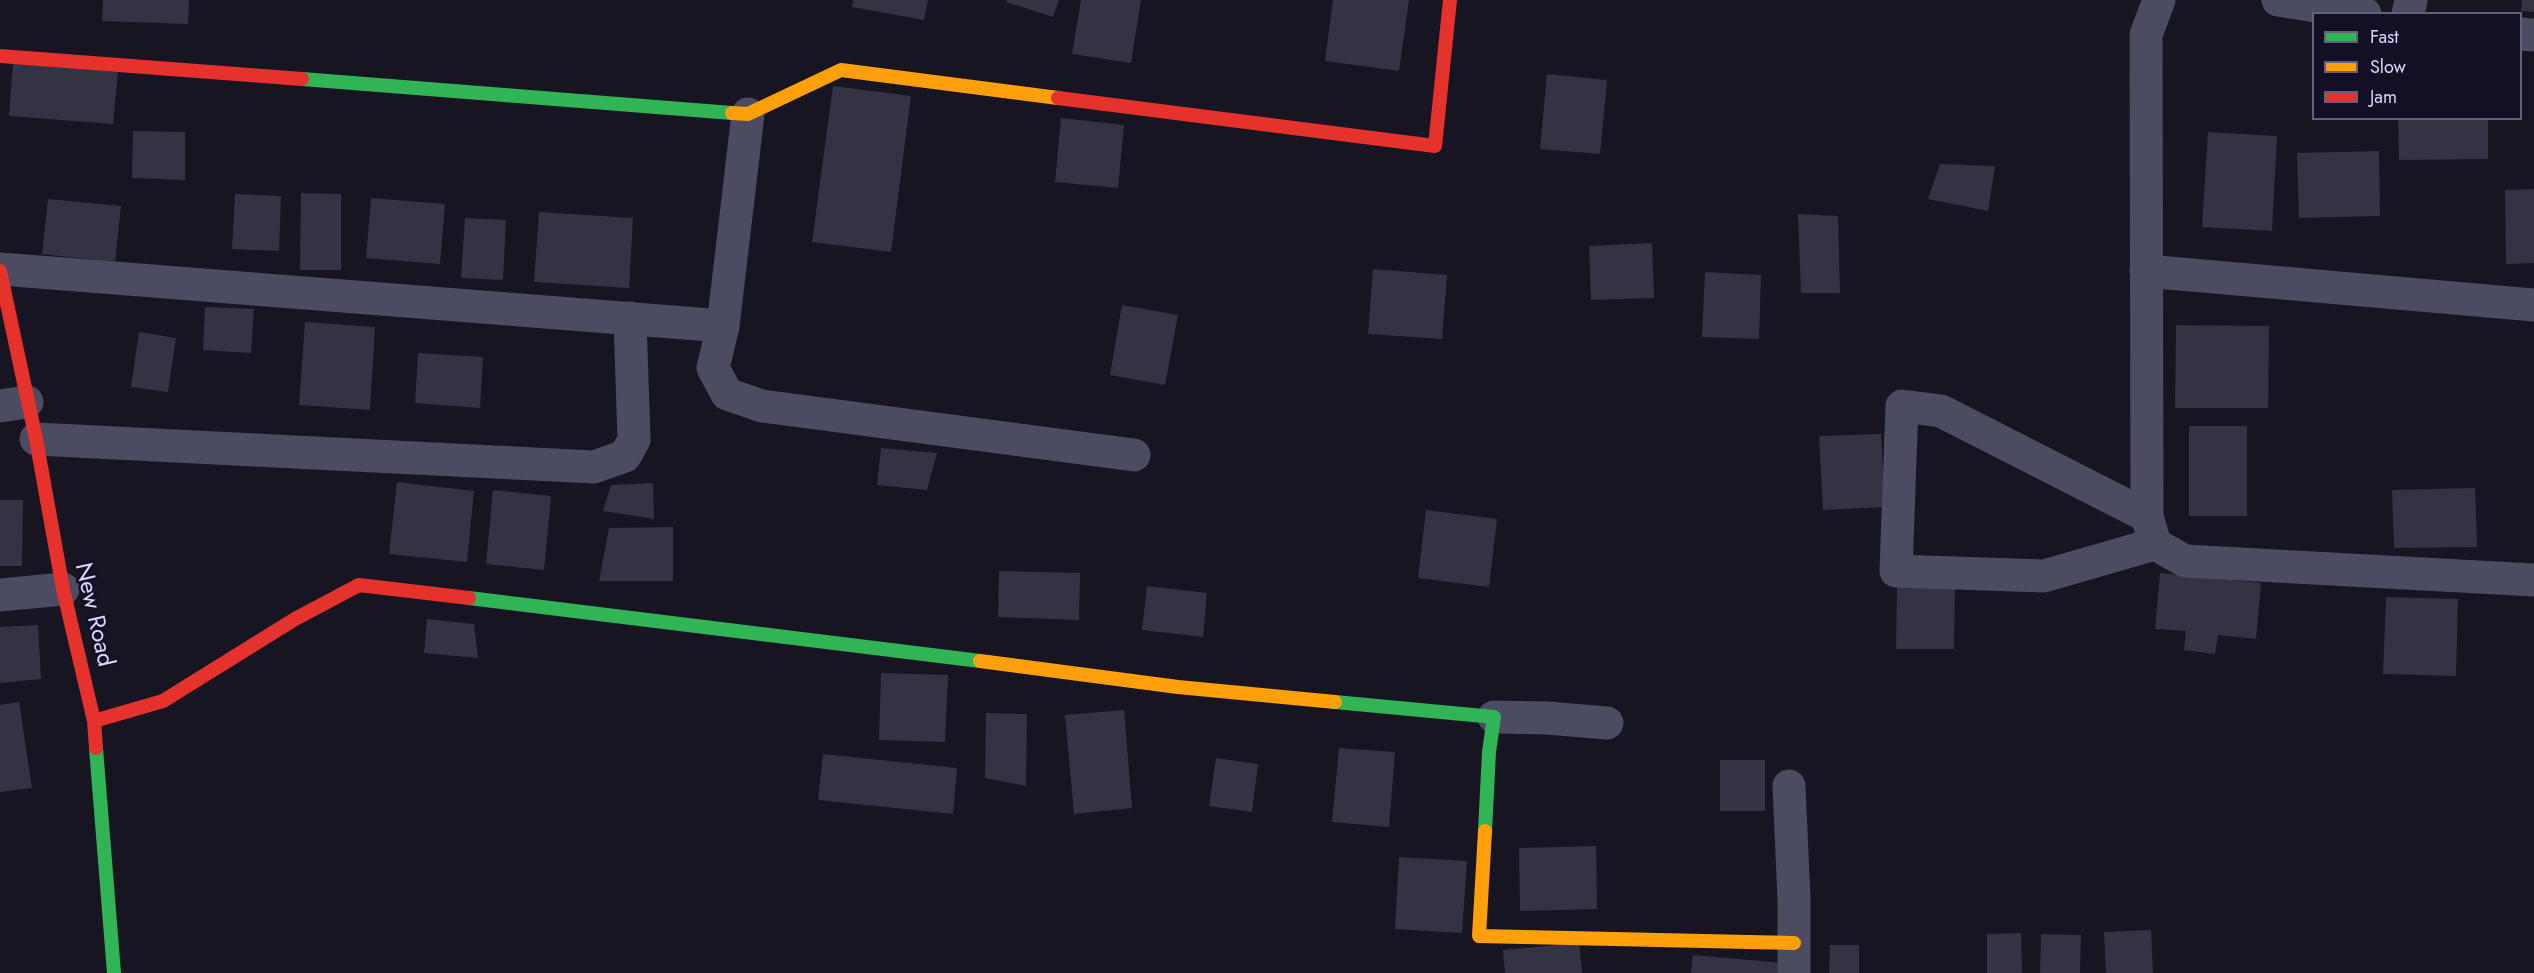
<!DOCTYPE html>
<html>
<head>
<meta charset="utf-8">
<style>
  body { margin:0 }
  #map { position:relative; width:2534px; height:973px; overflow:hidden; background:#161521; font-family:Jost,sans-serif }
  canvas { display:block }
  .legend { position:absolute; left:2312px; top:12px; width:210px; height:108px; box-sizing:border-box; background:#131026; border:2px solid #62607c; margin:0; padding:8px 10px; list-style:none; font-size:18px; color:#d9d7fd }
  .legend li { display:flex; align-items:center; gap:12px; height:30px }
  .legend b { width:30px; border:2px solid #62607c }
</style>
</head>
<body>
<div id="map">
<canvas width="2534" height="973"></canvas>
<ul class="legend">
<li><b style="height:8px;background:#30b455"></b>Fast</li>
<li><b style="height:8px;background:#ff9f0a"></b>Slow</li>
<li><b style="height:8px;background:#e5322d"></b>Jam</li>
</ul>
</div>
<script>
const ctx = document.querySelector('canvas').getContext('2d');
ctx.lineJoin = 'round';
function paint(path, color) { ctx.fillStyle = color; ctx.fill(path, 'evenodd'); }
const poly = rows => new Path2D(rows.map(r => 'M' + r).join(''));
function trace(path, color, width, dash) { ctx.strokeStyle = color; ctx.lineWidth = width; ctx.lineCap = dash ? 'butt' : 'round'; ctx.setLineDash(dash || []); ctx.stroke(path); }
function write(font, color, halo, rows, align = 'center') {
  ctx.font = font + ' Jost,sans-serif'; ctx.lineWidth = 5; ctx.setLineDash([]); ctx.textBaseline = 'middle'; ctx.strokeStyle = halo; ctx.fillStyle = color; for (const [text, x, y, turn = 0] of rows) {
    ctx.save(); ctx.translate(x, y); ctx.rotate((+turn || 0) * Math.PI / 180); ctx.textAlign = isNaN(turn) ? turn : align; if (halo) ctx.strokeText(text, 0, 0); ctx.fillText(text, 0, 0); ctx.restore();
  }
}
const building = poly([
  [103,0,189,0,188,24,102,21],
  [853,0,928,0,924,20,852,7],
  [1007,0,1059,0,1053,17,1006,2],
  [1081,0,1141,0,1131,63,1072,54],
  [1333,0,1409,0,1399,71,1325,61],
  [2522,0,2534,0,2534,12,2521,11],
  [13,63,118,72,113,124,9,116],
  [1547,74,1607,80,1600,154,1540,149],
  [833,86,911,96,891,252,812,242],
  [1061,118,1124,125,1118,188,1055,182],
  [2398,118,2488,118,2488,159,2399,160],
  [133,131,185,132,185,180,132,178],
  [2208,132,2277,136,2272,231,2202,227],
  [2379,151,2380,216,2299,218,2297,153],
  [1940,164,1995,166,1988,211,1928,199],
  [2534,189,2534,263,2506,264,2505,190],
  [301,193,341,194,341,270,300,270],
  [235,194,281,196,279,251,232,249],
  [371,198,445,204,440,264,366,258],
  [48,199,121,206,115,262,42,254],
  [539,212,633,218,629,288,534,282],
  [1798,214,1838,216,1840,293,1801,293],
  [465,218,506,220,503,280,461,278],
  [1652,243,1654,298,1591,300,1589,246],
  [1373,269,1447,275,1442,339,1368,334],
  [1705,272,1761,275,1759,339,1702,337],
  [1122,305,1178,315,1165,385,1110,375],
  [205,307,254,309,251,353,203,350],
  [305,322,375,327,370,410,299,405],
  [2176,325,2269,326,2268,408,2175,408],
  [139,332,176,338,168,392,131,387],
  [418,353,483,357,480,408,415,403],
  [2189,426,2247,426,2247,516,2189,516],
  [1881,434,1885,507,1823,510,1819,436],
  [881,448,937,453,927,490,877,485],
  [397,482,474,491,467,562,389,554],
  [653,483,654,519,603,511,611,485],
  [2475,488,2477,547,2394,548,2392,490],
  [493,490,551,496,544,570,486,564],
  [0,500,23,500,22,566,0,566],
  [1426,510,1497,519,1489,587,1418,578],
  [673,527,673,581,599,581,609,528],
  [999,571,1080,573,1079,620,998,617],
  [2160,573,2261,583,2256,639,2218,635,2215,654,2184,650,2186,631,2155,629],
  [1147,586,1207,593,1203,637,1142,630],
  [1897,587,1955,587,1954,649,1896,649],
  [2386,597,2458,599,2456,676,2383,674],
  [427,619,474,624,478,658,424,653],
  [38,625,41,679,0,683,0,627],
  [881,673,948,675,945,742,879,740],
  [19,702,32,788,0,792,0,705],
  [1124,710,1132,808,1074,814,1065,715],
  [986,713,1027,714,1026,786,985,778],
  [1339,748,1395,752,1389,827,1332,822],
  [823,754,957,768,953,814,818,800],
  [1216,758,1258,764,1252,812,1209,806],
  [1720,760,1765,760,1765,811,1720,811],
  [1596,846,1597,909,1520,911,1519,848],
  [1399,857,1467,861,1462,933,1395,929],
  [2151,930,2153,973,2106,973,2104,932],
  [2021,933,2022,973,1987,973,1987,934],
  [2041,934,2081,935,2080,973,2040,973],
  [1579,943,1582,973,1505,973,1503,950],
  [1830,945,1859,945,1859,973,1829,973],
  [1693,955,1784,963,1784,973,1691,973]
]);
const street = poly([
  [2159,0,2146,35,2147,516,2155,544,2185,561,2534,580],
  [2278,0,2365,14],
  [2408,14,2411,0],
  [2520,34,2534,35],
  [748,114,723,326,713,368,727,394,762,406,1134,455],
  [0,269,723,326],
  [2146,271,2534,305],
  [0,406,27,402],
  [36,439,594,467,625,456,634,440,630,318],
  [2147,516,1941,411,1902,406,1896,571,2044,576,2155,544],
  [0,595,63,589],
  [1494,717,1547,718,1607,723],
  [1789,786,1794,899,1794,973]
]);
const fast = poly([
  [302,79,732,113],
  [469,598,980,661],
  [1335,702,1494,717,1489,752,1485,831],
  [96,748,114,973]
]);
const slow = poly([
  [732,113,748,114,841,70,1058,98],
  [980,661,1178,687,1335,702],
  [1485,831,1479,936,1794,943]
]);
const jam = poly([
  [0,56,302,79],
  [1058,98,1435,146,1450,0],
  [0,271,36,439,63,589,94,721,96,748],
  [94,721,163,701,295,619,359,585,469,598]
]);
const streetNames = [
  ["New Road",93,615,77]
];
paint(building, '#343343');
trace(street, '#4b4b61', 33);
trace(fast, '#30b455', 14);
trace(slow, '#ff9f0a', 14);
trace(jam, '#e5322d', 14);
write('24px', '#d9d7fd', '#131026', streetNames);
</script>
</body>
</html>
